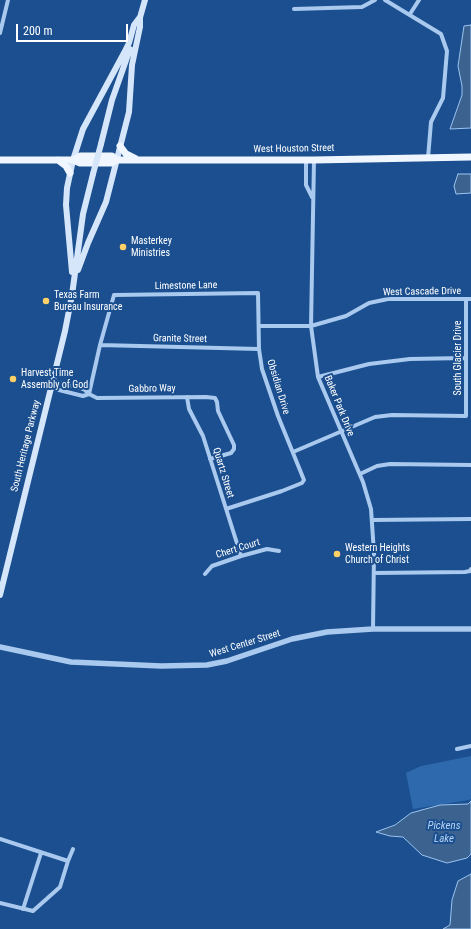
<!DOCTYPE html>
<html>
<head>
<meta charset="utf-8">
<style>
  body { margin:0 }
  #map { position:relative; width:471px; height:929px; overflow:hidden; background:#1b4f8f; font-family:"Roboto Condensed",sans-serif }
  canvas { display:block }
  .scale { position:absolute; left:16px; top:24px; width:112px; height:18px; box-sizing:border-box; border:2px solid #fff; border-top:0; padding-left:5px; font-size:12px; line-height:14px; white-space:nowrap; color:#fff; -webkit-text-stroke:3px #1b4f8f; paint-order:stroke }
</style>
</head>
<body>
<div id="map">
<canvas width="471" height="929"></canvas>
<div class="scale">200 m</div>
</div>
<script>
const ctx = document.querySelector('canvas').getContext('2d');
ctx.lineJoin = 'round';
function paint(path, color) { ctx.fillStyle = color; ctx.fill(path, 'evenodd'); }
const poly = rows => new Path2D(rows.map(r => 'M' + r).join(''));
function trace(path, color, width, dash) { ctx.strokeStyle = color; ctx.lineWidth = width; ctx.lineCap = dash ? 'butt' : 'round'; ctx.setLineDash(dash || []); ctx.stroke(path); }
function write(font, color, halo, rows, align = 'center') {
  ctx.font = font + ' "Roboto Condensed",sans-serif'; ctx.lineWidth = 4; ctx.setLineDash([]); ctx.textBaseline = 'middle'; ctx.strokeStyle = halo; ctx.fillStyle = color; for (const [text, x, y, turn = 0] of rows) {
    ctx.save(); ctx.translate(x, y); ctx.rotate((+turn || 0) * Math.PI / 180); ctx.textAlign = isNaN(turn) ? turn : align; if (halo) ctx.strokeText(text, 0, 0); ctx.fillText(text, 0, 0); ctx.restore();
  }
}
const green = poly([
  [471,756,471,799,469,800,413,809,406,773,421,766]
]);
const water = poly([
  [471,25,471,128,450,129,462,95,462,86,458,66,464,26,471,25],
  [458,174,471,174,471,193,456,194,454,186,458,174],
  [471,801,471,854,467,858,447,863,422,855,403,837,390,836,376,832,395,825,411,813,440,805,468,804,471,801],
  [471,874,471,929,443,929,450,925,452,900,458,881,471,874]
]);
const minor = poly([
  [385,0,441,34,447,51,443,98,431,122,428,158],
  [294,9,362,7,375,0],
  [410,14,419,0],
  [0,33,8,0],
  [306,160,306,185,312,197],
  [314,160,311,326,318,377,363,482,371,509,374,553,373,629],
  [259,326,311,326,346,316,369,303,388,299,471,299],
  [100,345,259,349],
  [318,377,369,364,410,359,465,358],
  [52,381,78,387,85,390,89,394,97,398,206,397,215,398,217,402,218,411,234,445,234,449,231,453,210,459],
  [51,388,83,396,89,394],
  [89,394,100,345,114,295,258,293,259,349,262,369,278,416,304,480,302,483,282,491,226,509],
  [187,397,189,409,203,436,241,556],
  [293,452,375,417,392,415,466,416,466,299],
  [360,474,377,466,390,464,471,465],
  [372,520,471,519],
  [374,573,465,572,470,571,471,569],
  [205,574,212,566,241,556,267,549,279,551],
  [457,749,471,746],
  [0,839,68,861,60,887,33,911,0,903],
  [68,861,73,849],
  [23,909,41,853]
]);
const tertiary = poly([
  [0,647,71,662,161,666,207,665,227,661,292,639,327,632,373,629,471,629]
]);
const secondary = poly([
  [139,21,145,0],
  [101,144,112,100,130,49],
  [78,270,88,243,106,202,129,112,132,65,140,27,140,17],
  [72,272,66,205,67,188,73,160,83,129,124,53,129,43,134,25,140,17],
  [0,595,65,331,72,295,83,214,93,174]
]);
const primary = poly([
  [120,146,126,154,136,159],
  [0,160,73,160,80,163,111,163,117,160,314,160,471,157],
  [58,160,66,166,70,173],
  [73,160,80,156,112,156,117,160]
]);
const secondaryBridge = poly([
  [93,174,101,144]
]);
const markers = [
  [123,247,4,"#ffd166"],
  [46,301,4,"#ffd166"],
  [13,379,4,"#ffd166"],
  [337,554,4,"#ffd166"]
];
const streetNames = [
  ["West Houston Street",294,149,-1],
  ["Limestone Lane",186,286,-1],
  ["West Cascade Drive",422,292,-1],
  ["Granite Street",180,339,1],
  ["South Glacier Drive",458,358,-90],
  ["Obsidian Drive",278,387,73],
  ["Gabbro Way",152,389,-1],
  ["Baker Park Drive",339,406,68],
  ["South Heritage Parkway",26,446,-76],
  ["Quartz Street",223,473,73],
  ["Chert Court",238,549,-17],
  ["West Center Street",245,644,-17]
];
const poiNames = [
  ["Masterkey",131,241],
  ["Ministries",131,253],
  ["Texas Farm",54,295],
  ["Bureau Insurance",54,307],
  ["Harvest Time",21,373],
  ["Assembly of God",21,385],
  ["Western Heights",345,548],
  ["Church of Christ",345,560]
];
const waterNames = [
  ["Pickens",444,826],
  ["Lake",444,839]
];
paint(green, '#2e69ad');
paint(water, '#3c6290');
trace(water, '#9cc4f0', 1);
trace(minor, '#a9c9ee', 4);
trace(tertiary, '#a9c9ee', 5.5);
trace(secondary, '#d6e6fa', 6);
trace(primary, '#f0f6ff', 7);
trace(secondaryBridge, '#d6e6fa', 6);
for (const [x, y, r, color] of markers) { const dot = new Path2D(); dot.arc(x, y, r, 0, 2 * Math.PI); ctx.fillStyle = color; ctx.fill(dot); trace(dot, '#1b4f8f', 1.5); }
write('10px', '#fff', '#1b4f8f', streetNames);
write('10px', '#fff', '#1b4f8f', poiNames, 'left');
write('italic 11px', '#b5d3f5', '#1b4f8f', waterNames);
</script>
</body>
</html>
